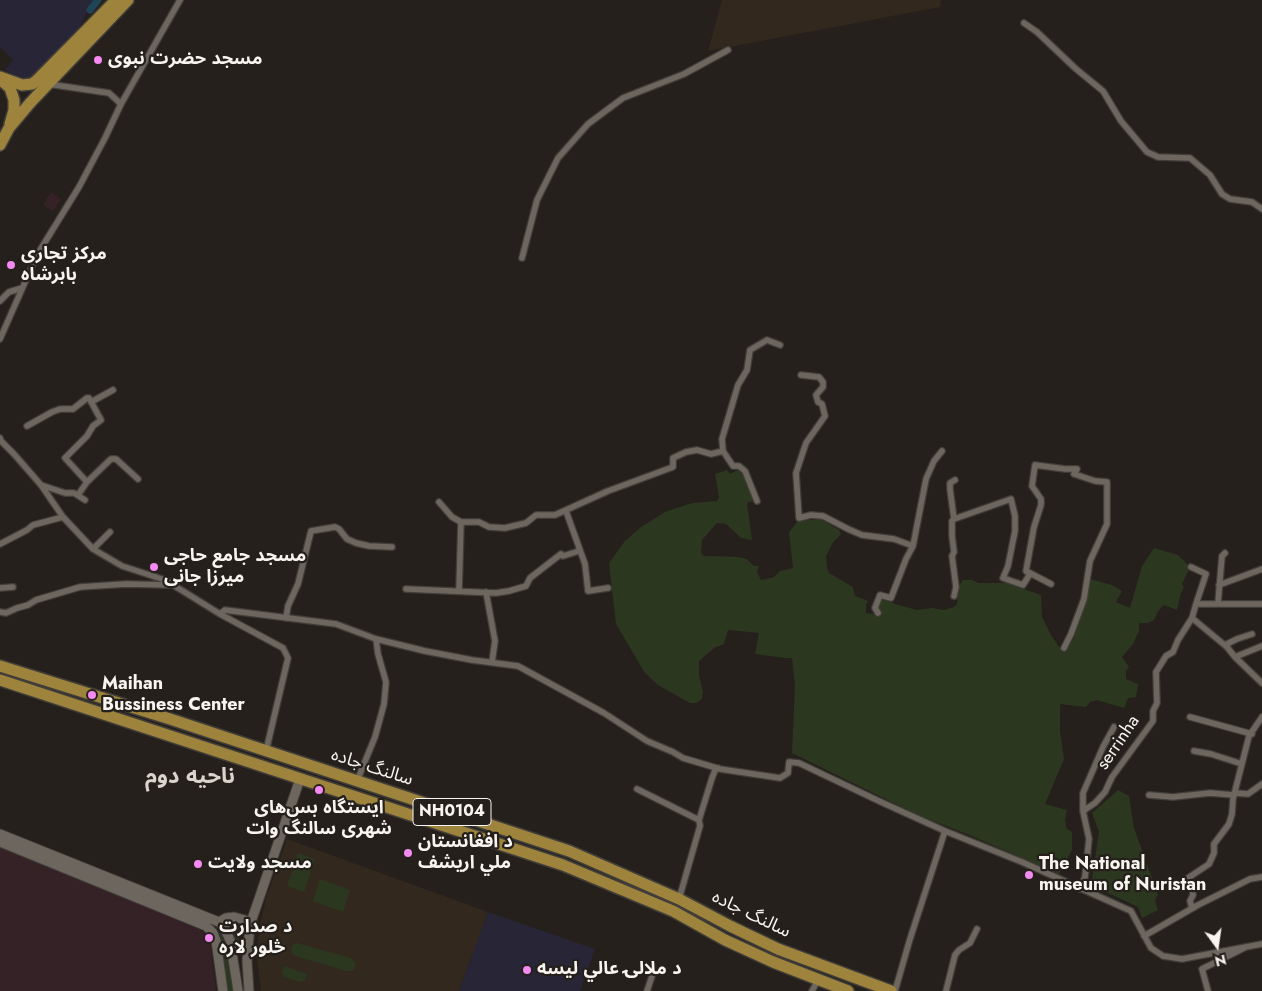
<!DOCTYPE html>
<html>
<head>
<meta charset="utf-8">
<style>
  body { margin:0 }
  #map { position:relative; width:1262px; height:991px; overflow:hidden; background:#25201b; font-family:Jost,sans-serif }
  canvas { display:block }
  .north { position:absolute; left:1192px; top:921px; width:50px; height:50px; -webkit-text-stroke:4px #25201b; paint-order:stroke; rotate:166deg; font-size:14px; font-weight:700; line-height:20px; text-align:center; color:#f8f4f0 }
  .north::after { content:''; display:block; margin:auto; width:18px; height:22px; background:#f8f4f0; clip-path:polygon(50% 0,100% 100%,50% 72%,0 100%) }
</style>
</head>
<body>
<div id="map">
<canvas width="1262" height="991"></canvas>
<div class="north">N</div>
</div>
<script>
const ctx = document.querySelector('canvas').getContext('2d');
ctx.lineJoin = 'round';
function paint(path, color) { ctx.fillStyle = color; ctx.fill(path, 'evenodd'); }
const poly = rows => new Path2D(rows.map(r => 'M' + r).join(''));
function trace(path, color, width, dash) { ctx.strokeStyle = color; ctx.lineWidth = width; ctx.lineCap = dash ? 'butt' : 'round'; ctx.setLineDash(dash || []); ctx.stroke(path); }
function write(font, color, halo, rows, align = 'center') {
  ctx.font = font + ' Jost,"Noto Sans Arabic",sans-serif'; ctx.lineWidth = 4.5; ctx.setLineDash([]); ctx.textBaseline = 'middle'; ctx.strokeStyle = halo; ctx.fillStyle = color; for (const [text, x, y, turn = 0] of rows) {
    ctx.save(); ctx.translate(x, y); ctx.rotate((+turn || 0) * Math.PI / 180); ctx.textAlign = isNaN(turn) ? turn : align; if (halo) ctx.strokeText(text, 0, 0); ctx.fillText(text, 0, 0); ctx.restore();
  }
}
const commercial = poly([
  [51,192,61,199,53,211,43,205],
  [0,846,191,923,202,931,210,943,216,991,0,991]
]);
const built = poly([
  [722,0,941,0,940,7,708,51],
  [287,839,488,912,459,991,261,991,257,959,259,929,266,899]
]);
const education = poly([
  [0,0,94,0,71,42,29,80,21,80,5,70,13,60,0,47],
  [488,912,595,949,580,991,459,991]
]);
const green = poly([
  [727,470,730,474,738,470,744,476,752,496,753,501,747,503,752,540,741,538,726,524,717,523,702,540,701,553,704,556,738,557,747,559,754,566,759,566,757,572,761,580,774,577,780,571,793,568,789,532,798,521,821,519,839,530,841,534,833,542,826,556,827,568,829,573,853,587,855,596,866,600,868,602,866,604,866,613,876,614,880,599,884,598,895,604,917,610,932,608,944,610,954,607,957,604,959,586,963,580,972,580,979,583,1007,583,1041,595,1042,617,1051,635,1059,647,1066,651,1073,640,1087,600,1090,579,1112,585,1122,591,1116,602,1130,608,1142,566,1154,548,1178,555,1190,567,1182,584,1184,587,1180,596,1177,610,1164,605,1158,611,1154,620,1148,623,1139,623,1139,631,1133,644,1122,657,1129,667,1126,671,1126,679,1138,684,1136,697,1128,698,1124,708,1097,700,1090,702,1086,707,1060,704,1060,731,1064,759,1045,804,1067,810,1065,820,1066,826,1067,829,1072,832,1072,850,1059,874,972,836,918,815,792,753,795,685,792,658,785,658,755,654,759,633,728,630,724,644,714,648,699,661,699,675,703,692,702,699,696,703,690,703,658,685,645,673,616,624,609,563,625,541,641,527,665,512,692,503,717,501,719,497,715,474],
  [1118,790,1129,796,1134,828,1158,895,1155,900,1158,910,1142,918,1138,907,1091,885,1099,832,1092,813],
  [298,853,315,859,304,892,287,886],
  [320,879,350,890,343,912,313,901],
  [237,923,241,925,238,960,233,928],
  [221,932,226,941,234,991,227,991,218,934],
  [297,943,351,958,356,963,355,968,352,971,347,971,295,956,292,953,291,949,293,945],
  [284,966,307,974,305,980,301,982,284,977,282,972]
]);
const canal = poly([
  [90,10,98,0]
]);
const street = poly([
  [1024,23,1037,32,1075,68,1103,91,1121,121,1147,152,1158,157,1190,158,1210,175,1222,194,1230,199,1252,202,1262,209],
  [48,84,109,93,121,104],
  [522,258,537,200,558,158,588,124,623,98,684,74,728,50],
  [0,301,9,292,22,288],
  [0,339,37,255,79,187,105,138,121,104,180,0],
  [801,375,819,377,823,382,823,387,816,395,818,402,822,404,825,416,806,443,796,473,799,518,811,515,823,516,848,529,862,535,894,539,913,546],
  [91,402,113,390],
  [27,426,52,412,60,409,73,409,87,398,89,398,101,420,93,426,87,436,65,458,87,482],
  [0,438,1,441,14,454,41,485,63,517,93,549,122,566,165,580,220,614,283,648,288,658,266,751],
  [41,485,65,493,74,493,85,500],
  [78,495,87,482,111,459,116,459,138,479],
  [757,501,745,471,739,466,733,466,723,451,722,439,738,385,747,370,750,350,767,340,780,345],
  [439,502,452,517,461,522,479,522,489,527,505,528,526,523,536,515,555,515,608,491,673,467,673,458,686,452,697,450,711,454,723,451],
  [566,511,585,564,588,591,608,588],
  [954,519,1011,499,1015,516,1015,531,1008,566,1003,578,1023,585,1030,574,1026,571,1034,527,1041,505,1041,499,1032,486,1035,465,1065,469,1077,469,1074,474,1095,481,1107,482,1107,524,1090,561,1084,599,1071,634,1064,648],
  [0,544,27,530,33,525,63,517],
  [93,549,110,532],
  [1191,567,1206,574,1196,604],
  [1028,572,1051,584],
  [1219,585,1262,569],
  [0,588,13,587],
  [406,589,496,593,509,591,526,586,530,578,561,554,563,556,579,551],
  [459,591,461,522],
  [486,592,495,641,492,662],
  [954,596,956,587,952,556,954,552,952,536,952,521,954,519,950,489,950,483,955,480],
  [1218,603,1222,556,1225,553],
  [0,612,6,613,17,608,28,605,36,600,80,587,126,584,170,585],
  [878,613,875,608,880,595,891,598,906,559,913,546,926,479,934,461,942,451],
  [220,614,225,610,336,624,376,639,425,651,472,660,518,666,604,713,647,741,673,752,683,758,720,769,780,778,788,773,789,762,799,763,881,802,945,831,1022,862,1131,911,1151,948,1163,956,1182,959,1262,944],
  [286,618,288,606,298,584,311,531,335,527,339,529,347,539,356,543,369,546,392,547],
  [1192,618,1196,604,1262,604],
  [1227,647,1227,644,1237,639,1252,634],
  [1235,657,1262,646],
  [1190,717,1252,734],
  [1194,751,1211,754,1242,764],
  [357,781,375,737,384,704,386,682,378,654,376,639],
  [637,789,699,820],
  [1235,793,1248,794,1262,784],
  [1149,795,1173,797,1210,793,1234,795],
  [1083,811,1083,793,1103,747,1114,727],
  [1080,889,1085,877,1089,839,1083,811,1095,803,1105,792,1112,777,1153,721,1153,711,1157,703,1156,672,1166,656,1173,652,1178,640,1192,618,1227,647,1235,657,1262,683],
  [679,899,700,826,699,820,712,778,716,768,718,768],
  [1192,908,1190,901,1193,895,1192,887,1188,878,1209,864,1214,853,1214,844,1229,824,1232,814,1233,799,1249,736,1262,717],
  [1144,936,1198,905,1250,879,1262,877],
  [647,991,652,976],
  [812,991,818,980],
  [895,991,910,939,945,831],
  [946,991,955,955,959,950,970,943,977,929],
  [1208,991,1202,969,1246,947]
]);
const secondary = poly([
  [0,834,219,922,224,927,230,940,238,991],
  [0,842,206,926,213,933,216,941,223,991],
  [219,922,226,918,234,917,245,920,250,925],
  [249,991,247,961,250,925,300,779]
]);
const highway = poly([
  [0,77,22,85,32,84,36,81,116,0],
  [1,80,10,88,14,100,14,110,10,124],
  [0,145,9,128,30,103,128,0],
  [0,666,170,719,569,851,679,899,730,926,778,949,891,991],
  [0,680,563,865,673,911,725,940,773,962,848,991]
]);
const markers = [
  [98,60,5,"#f489f1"],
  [11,265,5,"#f489f1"],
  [154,567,5,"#f489f1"],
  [92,695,5,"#f489f1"],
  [319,790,5,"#f489f1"],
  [408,853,5,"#f489f1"],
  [198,864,5,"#f489f1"],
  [1029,875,5,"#f489f1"],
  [209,938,5,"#f489f1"],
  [527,970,5,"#f489f1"]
];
const shields = [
  [452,812,78]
];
const shieldNames = [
  ["NH0104",452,812]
];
const poiNames = [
  ["مسجد حضرت نبوی",108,60],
  ["مرکز تجاری",21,255],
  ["بابرشاه",21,276],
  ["مسجد جامع حاجی",164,557],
  ["میرزا جانی",164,578],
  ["Maihan",102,685],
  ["Bussiness Center",102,706],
  ["ایستگاه بس‌های",319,809,"center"],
  ["شهری سالنگ وات",319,830,"center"],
  ["د افغانستان",418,843],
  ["ملي اریشف",418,864],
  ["مسجد ولایت",208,864],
  ["The National",1039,865],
  ["museum of Nuristan",1039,886],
  ["د صدارت",219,928],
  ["څلور لاره",219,949],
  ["د ملالۍ عالي لیسه",537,970]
];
const streetNames = [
  ["serrinha",1119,743,-56],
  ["سالنگ جاده",372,768,18],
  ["سالنگ جاده",751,915,26]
];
const districtNames = [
  ["ناحیه دوم",190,778]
];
paint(commercial, '#352227');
paint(built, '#32281e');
paint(education, '#282636');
paint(green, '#2c3720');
trace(canal, '#1e4555', 7);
trace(street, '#413d39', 8);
trace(secondary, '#413d39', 11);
trace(highway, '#413d39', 14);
trace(street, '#6c665f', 5.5);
trace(secondary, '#6c665f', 9);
trace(highway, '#9d833c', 11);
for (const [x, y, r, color] of markers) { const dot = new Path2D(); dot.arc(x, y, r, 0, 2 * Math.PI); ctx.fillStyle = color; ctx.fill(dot); trace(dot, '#25201b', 2); }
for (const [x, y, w] of shields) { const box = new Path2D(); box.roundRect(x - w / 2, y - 13.5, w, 27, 4); ctx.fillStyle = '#25201b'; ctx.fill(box); trace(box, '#f8f4f0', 1); }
write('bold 16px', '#f8f4f0', null, shieldNames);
write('bold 18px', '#f8f4f0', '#25201b', poiNames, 'left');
write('18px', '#f8f4f0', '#25201b', streetNames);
write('bold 22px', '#dbd3cc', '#25201b', districtNames);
</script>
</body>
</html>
